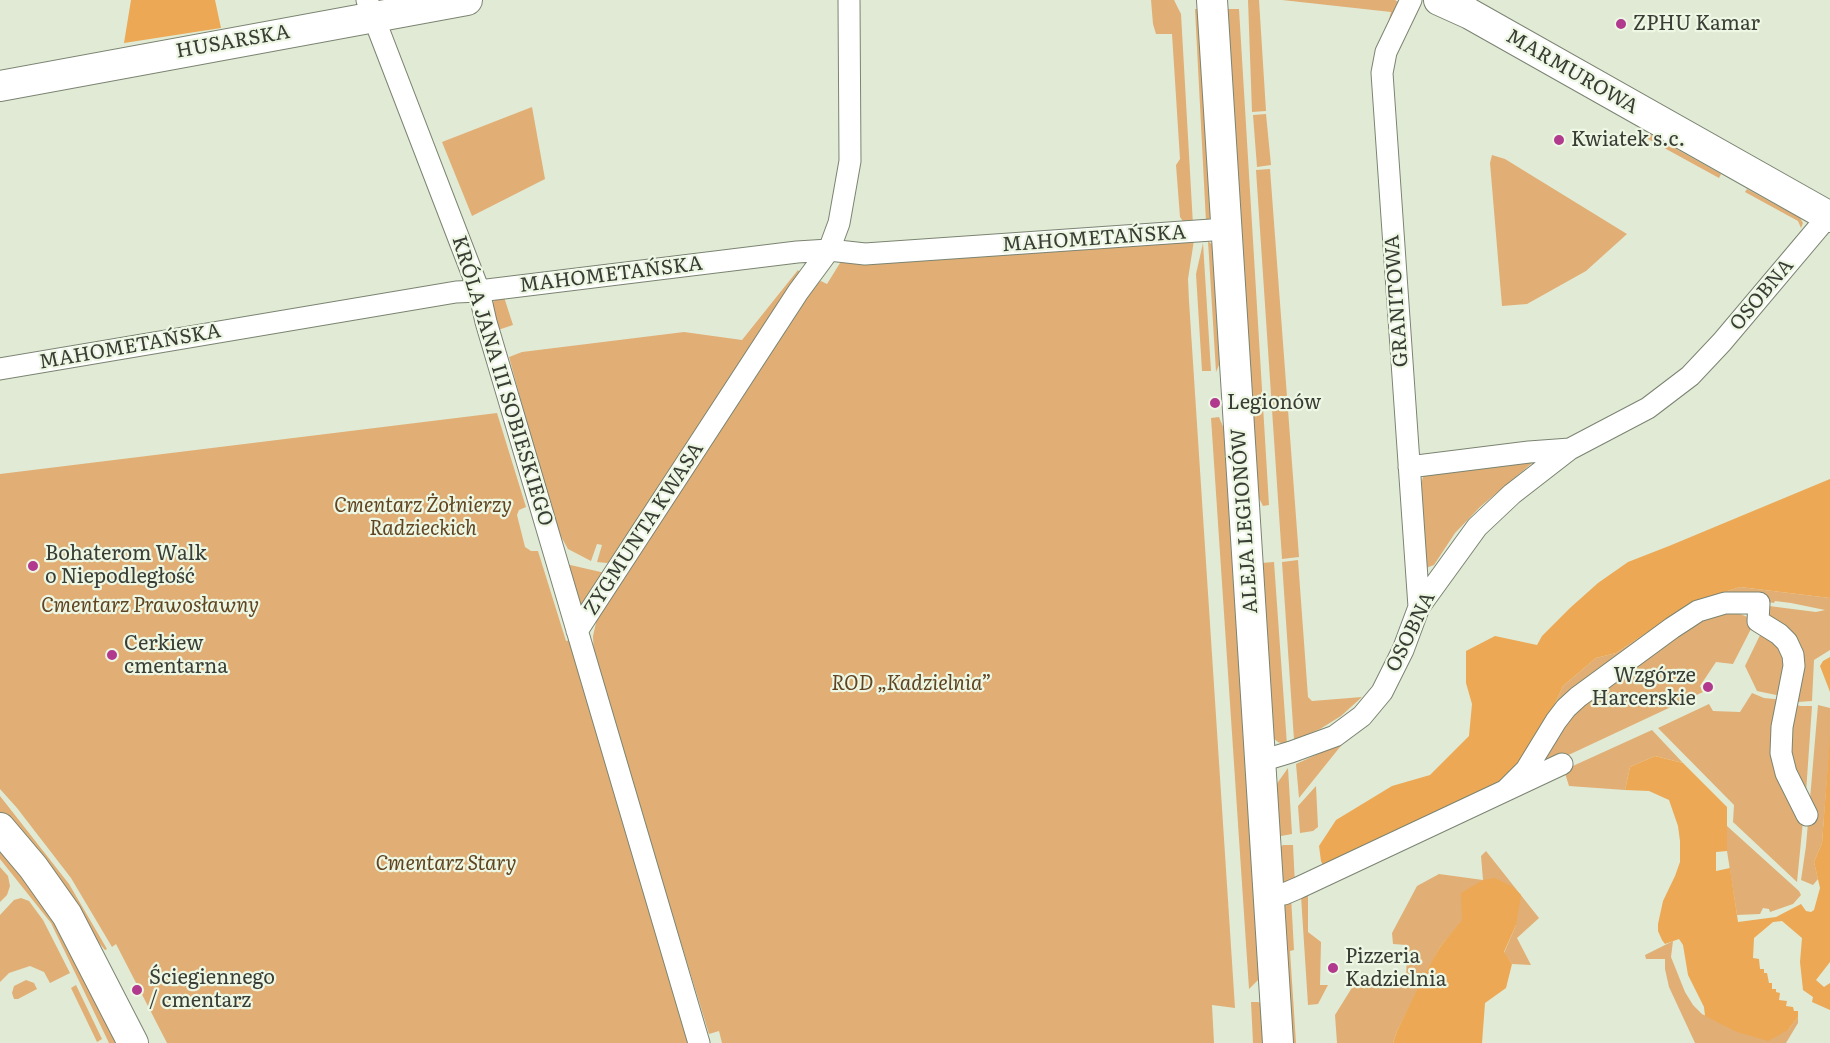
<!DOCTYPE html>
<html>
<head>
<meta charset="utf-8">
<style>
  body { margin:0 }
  canvas { display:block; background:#e0ead5 }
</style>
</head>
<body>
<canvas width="1830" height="1043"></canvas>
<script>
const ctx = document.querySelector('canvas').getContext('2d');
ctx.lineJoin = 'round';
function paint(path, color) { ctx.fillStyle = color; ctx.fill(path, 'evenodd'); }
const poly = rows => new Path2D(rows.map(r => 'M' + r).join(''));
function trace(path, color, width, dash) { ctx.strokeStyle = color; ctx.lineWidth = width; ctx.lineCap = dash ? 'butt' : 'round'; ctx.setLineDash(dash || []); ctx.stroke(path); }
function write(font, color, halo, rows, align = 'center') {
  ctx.font = font + ' Literata,serif'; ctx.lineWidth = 4.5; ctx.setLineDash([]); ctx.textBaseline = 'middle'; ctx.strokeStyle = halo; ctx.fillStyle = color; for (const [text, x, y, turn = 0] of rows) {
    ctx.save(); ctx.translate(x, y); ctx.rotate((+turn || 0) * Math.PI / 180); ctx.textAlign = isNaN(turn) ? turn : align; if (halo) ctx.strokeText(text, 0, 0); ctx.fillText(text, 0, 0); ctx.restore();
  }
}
const green = poly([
  [1151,0,1174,0,1181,14,1193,225,1185,224,1180,217,1176,165,1180,159,1172,34,1156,34,1153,24],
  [1248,0,1259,0,1266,111,1252,112],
  [1282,0,1395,0,1400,3,1385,34,1391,12],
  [1195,9,1201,9,1212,216,1206,222],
  [1223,9,1239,9,1269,505,1263,506,1256,492],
  [532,107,545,179,472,216,442,142],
  [1266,114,1271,165,1257,167,1253,115],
  [1648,133,1721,174,1719,178,1646,138],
  [1492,155,1505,159,1627,234,1586,271,1527,304,1502,306,1490,163],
  [1270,169,1299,557,1282,559,1256,170],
  [1747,189,1800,218,1803,223,1801,228,1798,221,1745,192],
  [1194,240,1188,279,1189,301,1235,1008,1212,1005,1214,1043,722,1043,719,1031,709,1034,594,659,593,636,598,614,801,297,821,281,827,284,840,263],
  [1208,241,1215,247,1222,358,1216,372],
  [1203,243,1211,371,1202,371,1196,274],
  [798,270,801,274,616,560,607,563,597,562,602,545,597,544,591,561,568,549,555,526,509,357,522,352,684,332,742,340],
  [504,297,513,325,498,330,492,307,493,302,497,298],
  [497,413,526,507,519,510,517,515,525,547,531,551,538,551,566,641,570,640,692,1043,167,1043,116,944,112,947,71,878,17,808,0,789,0,474],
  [1219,417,1228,439,1261,977,1249,989,1211,418],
  [1531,462,1531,464,1480,507,1455,533,1434,565,1426,568,1421,484,1423,477,1427,474],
  [1298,560,1308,697,1312,701,1362,697,1341,716,1320,729,1294,740,1282,562],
  [1274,562,1287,745,1278,742,1273,738,1261,563],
  [566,564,605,573,579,611],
  [1740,587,1830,598,1830,650,1814,660,1812,701,1798,702,1798,670,1764,619,1769,606,1816,612,1825,610,1791,603,1775,601,1774,603,1738,597,1625,658,1509,781,1433,820,1547,721,1563,686,1596,658,1616,653,1693,602],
  [1735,612,1750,618,1752,627,1733,664,1716,662,1700,686,1703,692,1530,773,1567,719,1590,698,1709,614],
  [1763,629,1786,647,1781,696,1757,691,1745,666],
  [1752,693,1764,698,1784,700,1780,723,1803,821,1797,882,1733,822,1734,805,1658,728,1709,704,1713,711,1740,712],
  [1791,704,1801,706,1812,706,1805,807,1787,767],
  [1818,705,1830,708,1830,740,1822,843,1814,862,1818,879,1813,885,1801,880,1806,846],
  [1652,730,1683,763,1655,756,1630,767,1625,790,1569,786,1564,770],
  [1344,742,1299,798,1296,764],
  [1288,768,1292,834,1281,836,1278,834,1275,789,1278,782],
  [1316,786,1318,827,1313,831,1300,833,1298,806],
  [0,796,69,884,107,949,105,950,90,932,13,826,0,812],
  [1727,826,1799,891,1801,895,1793,904,1770,912,1769,909,1763,908,1760,914,1737,915,1727,851],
  [0,844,33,883,122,1043,109,1043,51,923,0,859],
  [1283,845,1293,845,1295,885,1280,887,1280,847],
  [1486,851,1539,918,1517,938,1531,965,1512,964,1504,953,1516,925,1463,920,1440,947,1397,1031,1393,1043,1337,1043,1335,1015,1353,986,1406,987,1407,945,1393,944,1392,933,1417,886,1439,874,1483,880,1481,856],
  [0,867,8,876,10,886,7,895,0,902],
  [1308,894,1308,932,1321,942,1320,985,1328,985,1318,1004,1308,1005,1301,896],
  [1291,896,1294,950,1290,951,1296,1043,1289,1043,1280,901],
  [21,898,29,901,43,920,70,973,50,983,44,972,30,966,9,973,0,982,0,915,14,900],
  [1673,941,1671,957,1685,992,1693,1005,1702,1014,1716,1021,1788,1030,1798,1017,1798,1023,1786,1043,1695,1043,1669,987,1665,969,1665,959,1646,959,1645,955],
  [26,980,34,983,37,989,18,999,14,999,12,993,14,986],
  [76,985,102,1039,97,1042,71,988],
  [1251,1002,1258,1002,1262,1004,1268,1043,1253,1043]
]);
const forest = poly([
  [131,0,215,0,221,28,124,43],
  [1830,479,1830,598,1740,587,1693,602,1616,653,1596,658,1563,686,1547,721,1529,752,1509,775,1483,793,1325,870,1321,861,1319,846,1336,820,1392,786,1430,775,1469,736,1472,704,1466,683,1466,651,1495,636,1537,645,1542,636,1570,608,1598,583,1628,562,1669,546],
  [1830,657,1830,692,1820,666,1823,661],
  [1830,734,1830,962,1816,980,1824,987,1830,983,1830,1010,1812,1002,1813,997,1803,990,1800,962,1802,938,1782,921,1773,922,1754,938,1753,958,1759,959,1760,969,1764,969,1764,973,1767,973,1769,983,1772,983,1772,989,1776,989,1776,992,1780,993,1779,1000,1787,1001,1786,1006,1793,1007,1794,1011,1798,1011,1798,1017,1788,1030,1768,1041,1737,1032,1705,1016,1704,1007,1688,975,1683,945,1679,939,1665,944,1662,940,1658,931,1658,924,1663,901,1675,876,1680,862,1680,841,1678,826,1669,800,1649,791,1625,790,1630,767,1655,756,1683,763,1727,807,1727,851,1716,852,1716,871,1730,868,1738,922,1776,917,1801,904,1806,911,1811,912,1814,910,1820,888,1814,862,1822,843],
  [1495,878,1513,887,1521,895,1516,925,1504,952,1512,964,1506,988,1485,1003,1482,1043,1393,1043,1397,1031,1425,974,1440,947,1462,920,1461,893,1483,880]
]);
const street = poly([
  [367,0,479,291,486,322,699,1043],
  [1411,0,1386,52,1382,73,1419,607],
  [0,369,456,292,479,291,797,252,829,250,865,254,1226,229],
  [1409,467,1529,452,1570,449],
  [577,631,798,292,829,250,839,223,850,161,849,0],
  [1261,761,1291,752,1335,736,1362,716,1382,692,1403,650,1419,607,1477,527,1512,494,1570,449,1648,408,1690,376,1722,342,1830,214],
  [1506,790,1526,770,1556,721,1566,708,1578,697,1672,628,1698,611,1725,603,1759,603,1758,621,1779,634,1787,642,1793,655,1794,666,1782,727,1781,753,1786,773,1807,815],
  [1269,895,1284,894,1298,888,1562,764]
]);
const secondary = poly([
  [1212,0,1278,1043],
  [1439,0,1470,14,1830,217],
  [0,86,467,0],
  [0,828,33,867,67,915,133,1043]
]);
const markers = [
  [1621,24,6,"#b1398e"],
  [1559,140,6,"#b1398e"],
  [1215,403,6,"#b1398e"],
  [33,566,6,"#b1398e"],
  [112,655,6,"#b1398e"],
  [1708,687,6,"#b1398e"],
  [1333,968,6,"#b1398e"],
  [137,990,6,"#b1398e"]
];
const poiNames = [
  ["ZPHU Kamar",1633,24],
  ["Kwiatek s.c.",1571,140],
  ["Legionów",1227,403],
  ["Bohaterom Walk",45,554],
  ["o Niepodległość",45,577],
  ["Cerkiew",124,644],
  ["cmentarna",124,667],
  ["Wzgórze",1696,676,"right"],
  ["Harcerskie",1696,699,"right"],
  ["Pizzeria",1345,957],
  ["Kadzielnia",1345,980],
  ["Ściegiennego",149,978],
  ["/ cmentarz",149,1001]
];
const streetNames = [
  ["HUSARSKA",233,42,-10],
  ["MARMUROWA",1572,72,30],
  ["MAHOMETAŃSKA",1094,239,-4],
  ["MAHOMETAŃSKA",611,275,-7],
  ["OSOBNA",1762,295,-50],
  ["GRANITOWA",1397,301,-94],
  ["MAHOMETAŃSKA",130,347,-10],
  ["KRÓLA JANA III SOBIESKIEGO",502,381,73],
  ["ALEJA LEGIONÓW",1245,521,-94],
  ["ZYGMUNTA KWASA",644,529,-57],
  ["OSOBNA",1411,632,-64]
];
const parkNames = [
  ["Cmentarz Żołnierzy",423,506],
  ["Radzieckich",423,529],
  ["Cmentarz Prawosławny",150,606],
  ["ROD „Kadzielnia”",911,684],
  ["Cmentarz Stary",446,864]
];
paint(green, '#e1af75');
paint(forest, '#eca855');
trace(street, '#7b8471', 23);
trace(secondary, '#7b8471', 32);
trace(street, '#fff', 21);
trace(secondary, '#fff', 30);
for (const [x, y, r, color] of markers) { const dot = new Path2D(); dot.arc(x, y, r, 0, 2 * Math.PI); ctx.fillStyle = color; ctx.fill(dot); trace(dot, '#edf7e3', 2); }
write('20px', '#393d35', '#edf7e3', poiNames, 'left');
write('20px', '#393d35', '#edf7e3', streetNames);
write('italic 20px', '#604421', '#edf7e3', parkNames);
</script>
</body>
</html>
